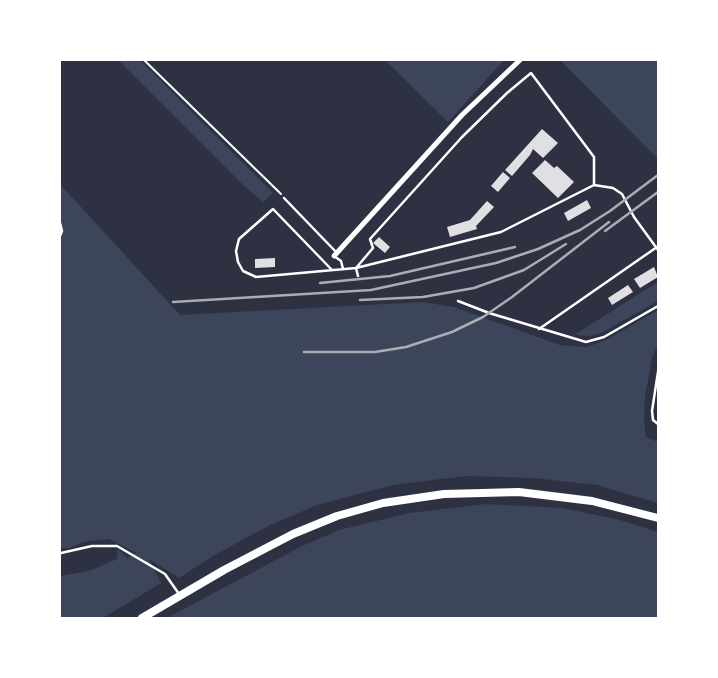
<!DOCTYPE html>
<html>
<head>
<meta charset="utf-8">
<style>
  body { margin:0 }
  #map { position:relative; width:718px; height:678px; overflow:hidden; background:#2d3142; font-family:"Fira Sans",sans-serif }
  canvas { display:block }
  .frame { position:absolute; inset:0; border:61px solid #fff; pointer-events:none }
</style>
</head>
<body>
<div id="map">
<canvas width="718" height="678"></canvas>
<div class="frame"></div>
</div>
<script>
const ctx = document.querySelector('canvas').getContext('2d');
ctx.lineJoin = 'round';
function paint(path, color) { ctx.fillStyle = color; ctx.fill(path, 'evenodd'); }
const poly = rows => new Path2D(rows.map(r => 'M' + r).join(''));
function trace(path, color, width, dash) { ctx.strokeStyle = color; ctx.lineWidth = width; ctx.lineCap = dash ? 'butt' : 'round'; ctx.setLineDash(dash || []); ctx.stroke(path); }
const green = poly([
  [118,60,140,60,273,193,263,202,243,185],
  [385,60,504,60,448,122],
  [560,60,658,60,658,159],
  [60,184,180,315,422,302,454,307,560,345,587,347,606,340,658,310,658,345,652,357,645,397,644,421,646,437,658,442,658,503,597,485,533,478,466,476,393,485,317,505,268,526,213,556,179,578,149,559,161,583,103,618,60,618,60,576,89,571,117,559,118,549,127,558,136,553,109,539,83,542,69,548,60,548],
  [658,282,658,301,603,332,592,336,574,335],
  [486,504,563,508,620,520,658,532,658,618,167,618,302,546,339,530,409,513]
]);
const building = poly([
  [542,129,558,143,543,158,533,149,530,155,512,176,505,170],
  [545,160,554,168,557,166,574,182,558,198,532,173],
  [503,172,510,178,498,192,491,186],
  [587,200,591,208,568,221,564,213],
  [487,201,494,207,476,226,477,229,450,237,447,227,470,220],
  [379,237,390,247,385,253,373,243],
  [275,258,275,267,255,268,255,259],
  [654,267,658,277,640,288,634,279],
  [628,285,633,292,612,305,608,298]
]);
const path = poly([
  [144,60,281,194]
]);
const service = poly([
  [594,185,594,157,531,73,507,93,462,137,370,239,373,248,356,268,501,232,594,185,613,188,622,194,634,217,658,250],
  [284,198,337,253],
  [60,223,62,231,60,236],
  [334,256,341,261,343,269],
  [332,270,273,209,239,239,236,251,238,262,243,271,256,277,356,268,358,276],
  [458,301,489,313,586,342,604,337,658,306],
  [539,329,657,247],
  [658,372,652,411,653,420,658,424],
  [61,553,92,546,117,546,165,574,179,594]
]);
const minor = poly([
  [334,256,462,115,520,60]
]);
const primary = poly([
  [142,618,224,570,293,534,337,516,383,503,444,494,519,492,592,501,658,518]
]);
const rail = poly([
  [605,231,658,192],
  [320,283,390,276,515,247],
  [360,300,423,297,474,288,524,270,566,244],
  [173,302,371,290,496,263,538,249,580,230,610,211,658,175],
  [304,352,375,352,406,347,452,332,483,317,512,297,609,222]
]);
paint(green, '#3c4559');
paint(building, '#e0e0e3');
trace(path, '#fff', 2);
trace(service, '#fff', 2.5);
trace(minor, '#fff', 5);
trace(primary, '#fff', 8);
trace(rail, '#abadb3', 2.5);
</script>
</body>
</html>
